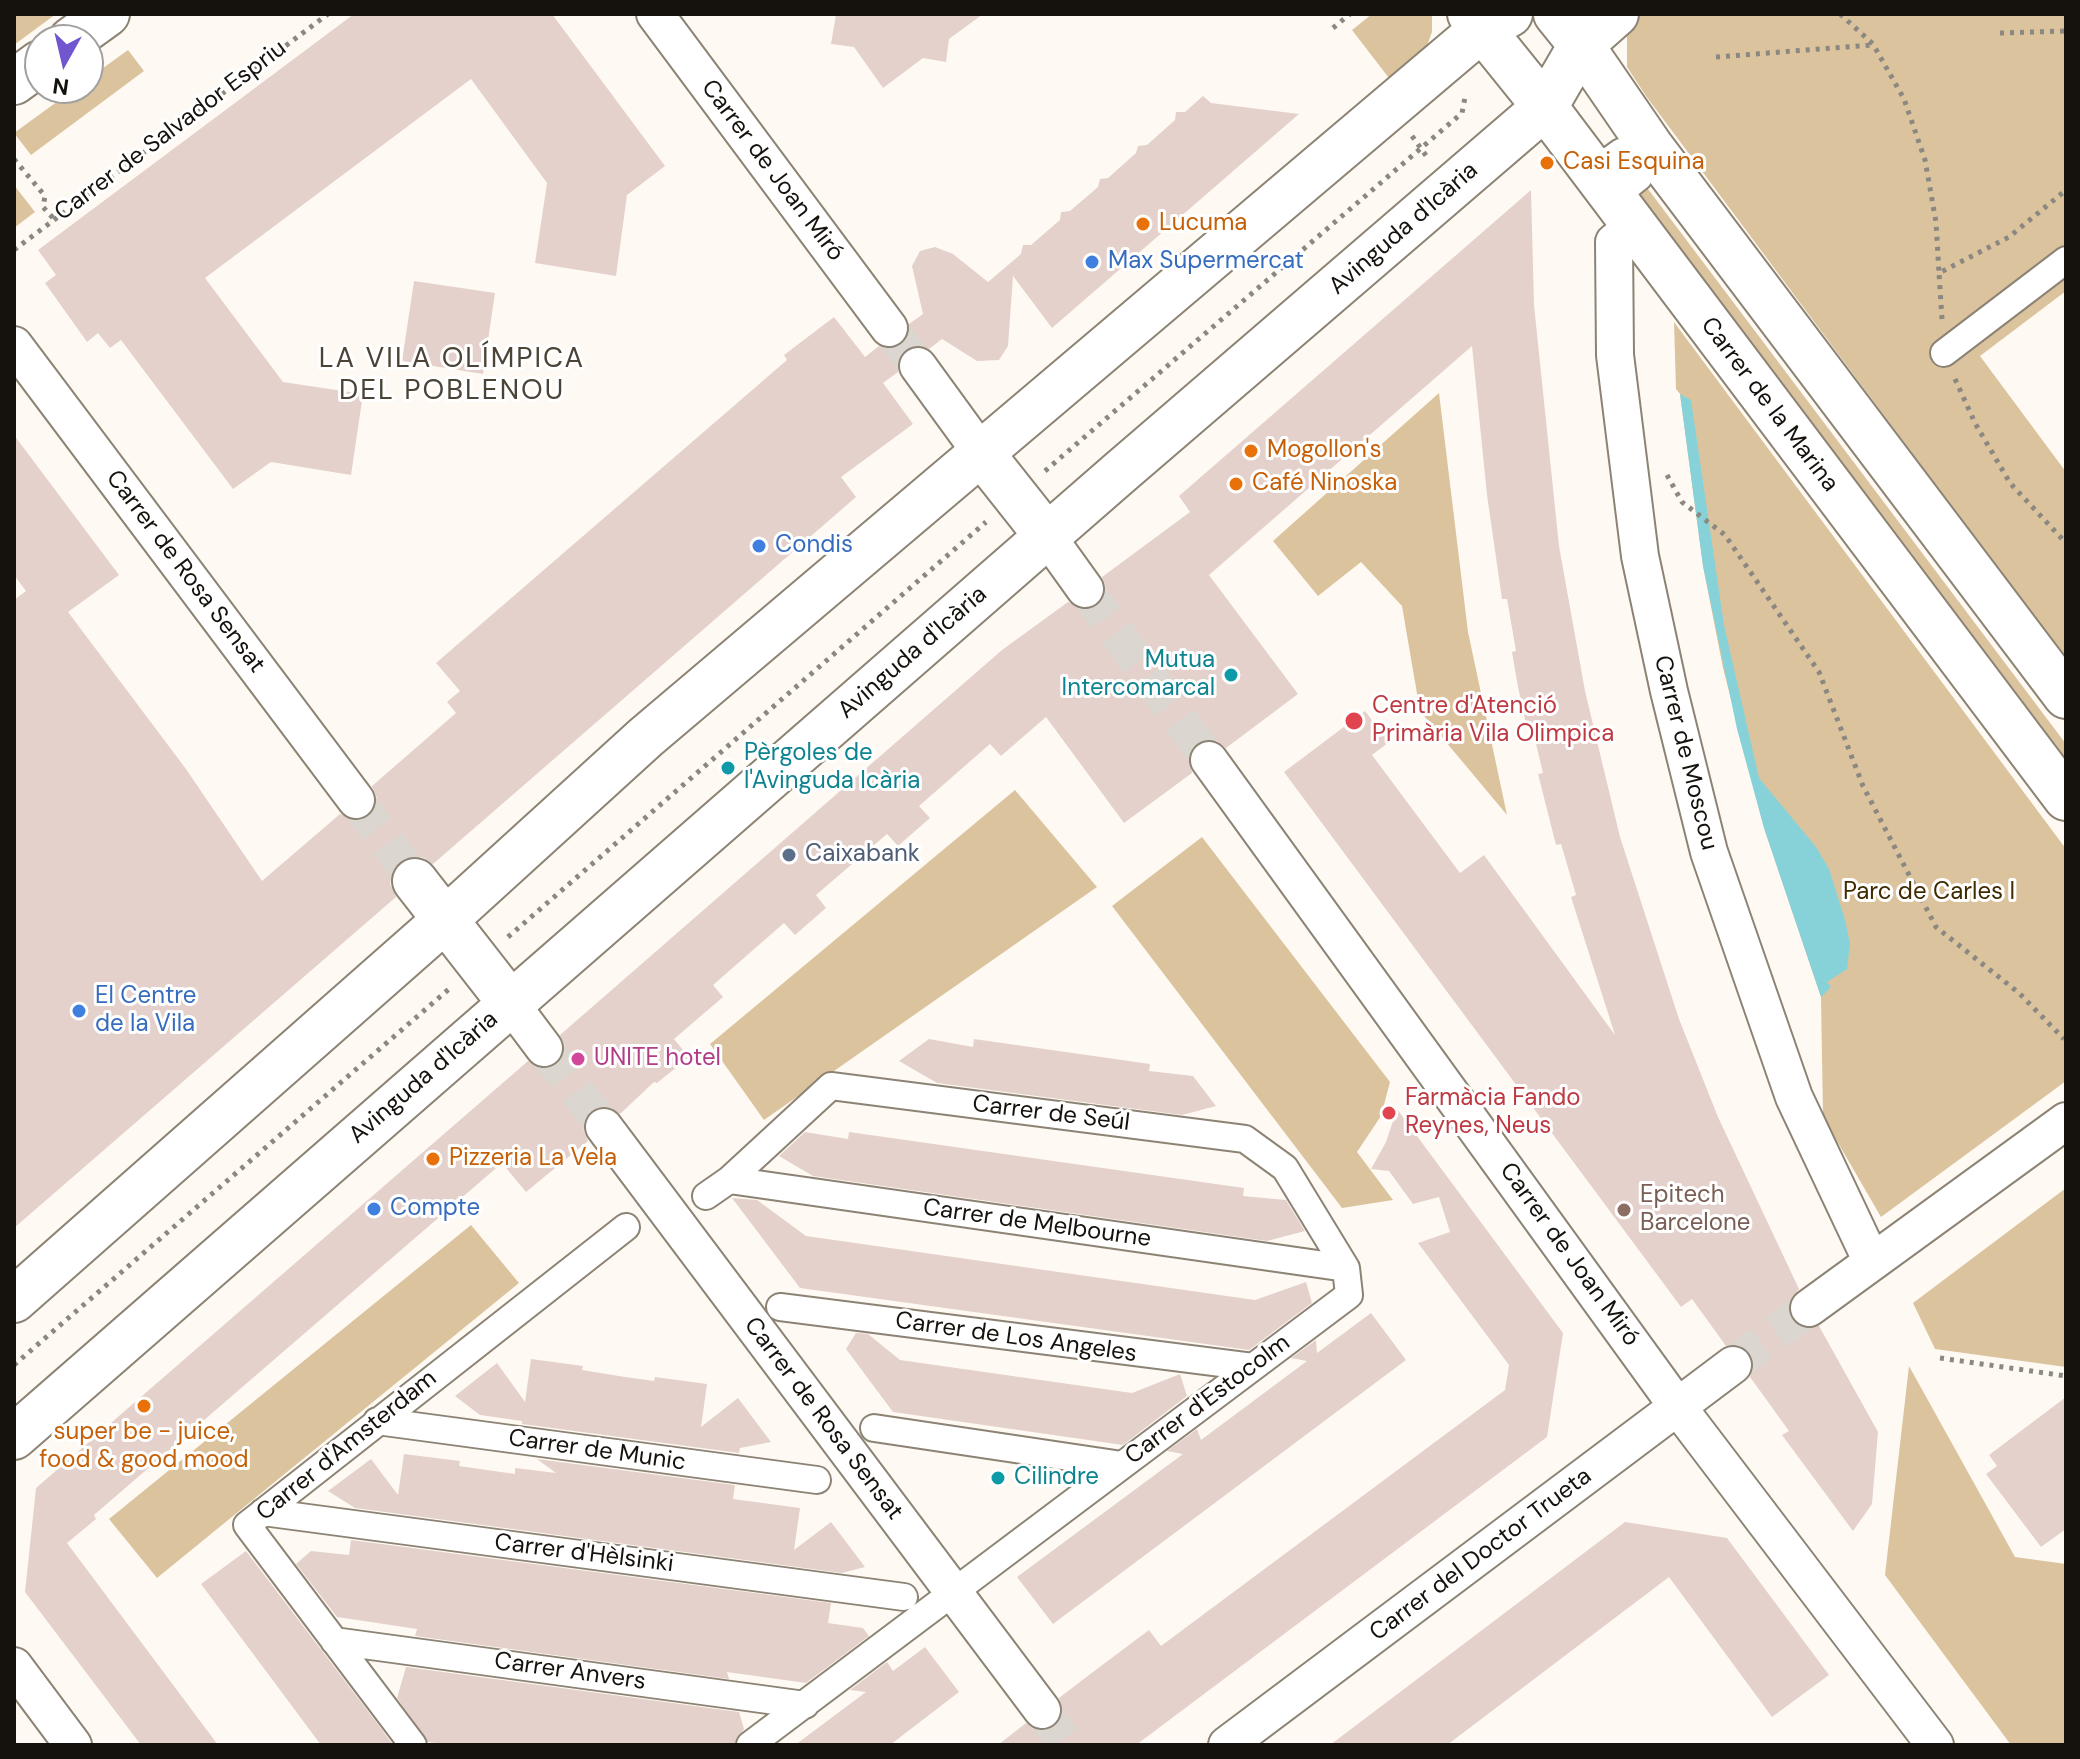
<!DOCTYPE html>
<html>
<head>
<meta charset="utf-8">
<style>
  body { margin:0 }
  #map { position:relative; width:2080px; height:1759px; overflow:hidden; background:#fefaf3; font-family:"DM Sans",sans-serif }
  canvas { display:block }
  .frame { position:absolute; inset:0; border:16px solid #15110c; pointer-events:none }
  .north { position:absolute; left:24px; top:24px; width:80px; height:80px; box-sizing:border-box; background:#fff; border:2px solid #a1a09e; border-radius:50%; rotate:188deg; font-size:22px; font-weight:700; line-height:32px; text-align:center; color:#15110c }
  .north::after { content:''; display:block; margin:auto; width:28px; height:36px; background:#7156d0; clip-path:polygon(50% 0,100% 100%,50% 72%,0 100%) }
</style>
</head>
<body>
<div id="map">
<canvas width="2080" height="1759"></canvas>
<div class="frame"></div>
<div class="north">N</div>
</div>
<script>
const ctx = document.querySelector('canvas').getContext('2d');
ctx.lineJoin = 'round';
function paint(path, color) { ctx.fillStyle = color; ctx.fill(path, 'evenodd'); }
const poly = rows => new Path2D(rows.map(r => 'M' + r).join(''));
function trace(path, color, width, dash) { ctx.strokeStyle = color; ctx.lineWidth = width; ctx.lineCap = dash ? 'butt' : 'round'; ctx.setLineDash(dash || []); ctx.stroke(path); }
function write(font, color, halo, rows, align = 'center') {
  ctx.font = font + ' "DM Sans",sans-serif'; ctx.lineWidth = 6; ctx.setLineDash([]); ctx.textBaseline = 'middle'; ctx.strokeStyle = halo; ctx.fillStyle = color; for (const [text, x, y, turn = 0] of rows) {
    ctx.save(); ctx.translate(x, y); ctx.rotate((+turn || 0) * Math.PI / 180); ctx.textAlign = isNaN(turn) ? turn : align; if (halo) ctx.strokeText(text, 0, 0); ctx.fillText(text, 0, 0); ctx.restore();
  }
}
const green = poly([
  [14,14,56,14,14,45],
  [1372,14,1432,14,1432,32,1424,54,1392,82,1352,30],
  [1640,14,2066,14,2066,291,1980,356,2066,472,2066,660,1646,96,1627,67,1627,35],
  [128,50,144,71,31,155,14,133,76,88,88,88,88,79],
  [1639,177,2066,744,2066,765,1629,185],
  [14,185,35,212,14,228],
  [1674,322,2066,849,2066,1081,1881,1217,1823,1117,1821,997,1764,828,1723,668,1703,566,1680,394,1676,389],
  [1439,393,1468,632,1507,815,1420,711,1402,606,1361,562,1318,596,1273,541],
  [1015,790,1097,887,764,1120,710,1044],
  [1202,837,1390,1082,1381,1116,1357,1152,1393,1200,1342,1208,1112,906],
  [2066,1188,2066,1367,1935,1349,1913,1303],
  [471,1225,519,1283,157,1578,109,1519],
  [1909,1366,2015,1557,2066,1564,2066,1745,2011,1745,1885,1575]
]);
const water = poly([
  [1680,394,1691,400,1724,625,1759,778,1816,847,1829,869,1845,920,1850,944,1847,969,1827,982,1831,987,1821,997,1764,828,1737,729,1703,566]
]);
const building = poly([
  [354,14,552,14,665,166,627,195,616,276,535,263,547,183,471,79,205,278,283,382,363,394,351,475,271,462,233,489,121,340,110,348,98,333,87,342,45,283,56,275,38,250],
  [836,14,983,14,949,39,946,62,923,58,883,88,854,47,831,44],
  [1203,96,1211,103,1299,114,1052,328,1013,276,1008,346,999,360,977,361,942,339,929,349,917,345,905,350,899,358,898,372,883,383,913,424,841,477,856,497,433,864,424,858,412,856,399,862,392,872,390,884,396,897,14,1228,14,600,26,591,14,575,14,435,119,575,68,612,186,769,262,881,340,814,358,821,369,816,377,798,372,786,456,713,447,702,460,691,436,663,787,360,784,355,834,317,865,357,879,346,891,349,901,345,908,336,909,324,923,314,912,266,920,251,935,247,953,254,988,282,1021,254,1023,245,1031,245,1060,220,1061,212,1070,211,1098,187,1100,179,1108,178,1136,153,1138,146,1147,145,1175,120,1176,112,1185,112],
  [1531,190,1534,305,1559,546,1585,691,1620,837,1679,1019,1718,1117,1799,1289,1790,1300,1792,1320,1801,1327,1819,1326,1878,1432,1872,1504,1853,1531,1782,1435,1789,1431,1750,1377,1754,1363,1749,1352,1740,1345,1726,1346,1692,1299,1681,1307,1284,772,1365,711,1389,742,1372,755,1460,873,1484,855,1615,1035,1571,897,1576,895,1561,844,1556,845,1538,774,1543,773,1531,723,1526,724,1518,687,1512,652,1516,651,1507,599,1502,599,1487,495,1472,346,1209,575,1298,694,1226,748,1217,741,1197,743,1190,752,1192,773,1124,823,1046,717,1001,756,990,744,919,806,930,818,898,846,887,834,816,895,826,908,795,935,784,923,713,985,723,997,674,1039,689,1057,657,1083,654,1082,620,1114,602,1106,591,1111,583,1129,588,1141,526,1192,502,1163,94,1515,96,1519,67,1543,218,1745,141,1745,25,1592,36,1488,528,1061,546,1069,557,1064,565,1046,560,1035,1002,650,1068,602,1086,610,1098,606,1106,588,1102,577,1190,512,1179,496],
  [414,281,495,293,483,374,402,361],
  [929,1039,973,1047,974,1039,1150,1064,1149,1071,1193,1076,1216,1106,1182,1115,937,1083,899,1061],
  [1397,1109,1563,1333,1547,1437,1136,1745,998,1745,1026,1723,1035,1730,1054,1727,1062,1717,1059,1698,1089,1675,1149,1630,1161,1646,1505,1390,1509,1365,1418,1243,1450,1232,1439,1197,1413,1204,1389,1171,1371,1169,1386,1142],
  [805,1132,848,1139,849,1132,1244,1188,1243,1196,1286,1200,1305,1231,1267,1241,813,1176,779,1156],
  [732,1198,757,1200,806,1236,1255,1300,1306,1282,1312,1303,1249,1350,800,1288],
  [1371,1313,1406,1360,1053,1624,1017,1577,1183,1454,1167,1451,1197,1429,1201,1440,1307,1361,1291,1358,1316,1340,1317,1353],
  [856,1333,868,1334,900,1360,1132,1393,1180,1374,1187,1396,1123,1445,893,1412,846,1349],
  [531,1359,583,1366,582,1370,625,1377,654,1381,655,1377,707,1384,701,1427,738,1398,771,1442,740,1448,739,1453,522,1424,522,1421,480,1415,455,1396,497,1363,525,1402],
  [2066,1397,2066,1529,2041,1547,1986,1474,1997,1466,1989,1455],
  [404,1454,460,1461,459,1466,515,1474,515,1468,556,1473,537,1459,735,1485,733,1499,800,1508,794,1550,831,1522,865,1567,842,1573,355,1508,328,1491,371,1459,398,1495],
  [1625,1522,1727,1538,1829,1675,1772,1717,1669,1577,1447,1745,1330,1745],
  [351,1540,831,1603,828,1623,863,1628,869,1636,806,1683,727,1672,729,1679,415,1636,417,1629,337,1617,296,1564,311,1551,349,1555],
  [246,1551,380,1727,393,1745,321,1745,201,1584],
  [925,1647,959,1692,890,1745,795,1745,866,1692,850,1690,887,1662,893,1671],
  [406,1667,739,1712,744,1729,734,1745,453,1745,428,1742,397,1698]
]);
const minorTunnel = poly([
  [889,328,918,366],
  [1085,589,1209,760],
  [356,800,415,881],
  [544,1048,604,1127],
  [1733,1365,1809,1308],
  [1042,1710,1067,1745]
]);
const path = poly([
  [1840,14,1873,44,1904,99,1925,160,1936,222,1939,273],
  [1333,28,1350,14],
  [2000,33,2066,31],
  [1716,57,1872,45],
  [1412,136,1427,157],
  [14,159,45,196,43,207,53,218],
  [14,250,328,14],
  [1942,319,1939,273,2009,237,2066,190],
  [1955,379,1975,423,2010,483,2066,543],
  [1045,471,1462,113,1465,97],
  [1667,475,1682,502,1725,535,1819,672,1863,786,1936,927,2019,993,2064,1039],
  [508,937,986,522],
  [1940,1358,2066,1376],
  [14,1365,449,989]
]);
const pedestrian = poly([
  [1621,152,1639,177,1629,185,1610,160,1621,152],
  [1944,353,2066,260],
  [729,1180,831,1086,1245,1139,1285,1168,1346,1268],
  [706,1196,729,1180,1346,1268,1349,1295,750,1745],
  [780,1307,1253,1367],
  [377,1421,817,1480],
  [874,1428,1122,1465],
  [263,1512,904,1597],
  [334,1641,805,1705],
  [413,1745,247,1525,626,1227]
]);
const minor = poly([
  [655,14,889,328],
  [1634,226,1614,242,1615,355,1640,556,1669,691,1709,852,1794,1097,1872,1262],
  [14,345,356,800],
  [918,366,982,454],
  [1047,536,1085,589],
  [1209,760,1677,1406,1935,1745],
  [511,1004,544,1048],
  [604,1127,1042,1710],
  [1809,1308,2066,1121],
  [14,1666,73,1745],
  [1227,1745,1733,1365]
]);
const tertiary = poly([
  [1470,14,1545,107,2066,798],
  [1556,14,1581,45,1651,147,2066,696],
  [982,454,1047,536],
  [415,881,511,1004],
  [14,1300,445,920,646,737,1482,29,1510,14],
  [14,1437,1117,475,1545,107,1581,45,1616,14]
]);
const secondary = poly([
  [71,40,107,14],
  [14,82,40,63]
]);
const markers = [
  [1547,163,8,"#e8710a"],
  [1143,224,8,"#e8710a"],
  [1092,262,8,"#3f7fe0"],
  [1251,451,8,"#e8710a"],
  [1236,484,8,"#e8710a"],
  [759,546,8,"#3f7fe0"],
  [1231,675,8,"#0f9aa8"],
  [1354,721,10,"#e0444e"],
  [728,768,8,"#0f9aa8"],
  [789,855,8,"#5c6f8a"],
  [79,1011,8,"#3f7fe0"],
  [578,1059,8,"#d1479c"],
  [1389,1113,8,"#e0444e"],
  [433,1159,8,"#e8710a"],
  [374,1209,8,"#3f7fe0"],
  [1624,1210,8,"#8d6e63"],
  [144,1406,8,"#e8710a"],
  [998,1478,8,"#0f9aa8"]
];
const streetNames = [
  ["Carrer de Salvador Espriu",171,131,-37],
  ["Carrer de Joan Miró",772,171,53],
  ["Avinguda d'Icària",1404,229,-41],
  ["Carrer de la Marina",1769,405,53],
  ["Carrer de Rosa Sensat",185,572,53],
  ["Avinguda d'Icària",913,653,-41],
  ["Carrer de Moscou",1685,753,76],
  ["Avinguda d'Icària",424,1078,-41],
  ["Carrer de Seúl",1051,1114,7],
  ["Carrer de Melbourne",1037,1224,8],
  ["Carrer de Joan Miró",1569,1255,54],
  ["Carrer de Los Angeles",1016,1338,8],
  ["Carrer d'Estocolm",1208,1400,-37],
  ["Carrer de Rosa Sensat",823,1419,53],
  ["Carrer d'Amsterdam",347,1446,-39],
  ["Carrer de Munic",597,1451,8],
  ["Carrer d'Hèlsinki",584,1554,7],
  ["Carrer del Doctor Trueta",1481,1555,-37],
  ["Carrer Anvers",570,1672,8]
];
const foodNames = [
  ["Casi Esquina",1563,163],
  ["Lucuma",1159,224],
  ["Mogollon's",1267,451],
  ["Café Ninoska",1252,484],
  ["Pizzeria La Vela",449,1159],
  ["super be - juice,",144,1433,"center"],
  ["food & good mood",144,1461,"center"]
];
const shopNames = [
  ["Max Supermercat",1108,262],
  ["Condis",775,546],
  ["El Centre",95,997],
  ["de la Vila",95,1025],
  ["Compte",390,1209]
];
const cultureNames = [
  ["Mutua",1215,661,"right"],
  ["Intercomarcal",1215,689,"right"],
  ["Pèrgoles de",744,754],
  ["l'Avinguda Icària",744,782],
  ["Cilindre",1014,1478]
];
const healthNames = [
  ["Centre d'Atenció",1372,707],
  ["Primària Vila Olimpica",1372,735],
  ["Farmàcia Fando",1405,1099],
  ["Reynes, Neus",1405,1127]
];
const serviceNames = [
  ["Caixabank",805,855]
];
const parkNames = [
  ["Parc de Carles I",1929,893]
];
const hotelNames = [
  ["UNITE hotel",594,1059]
];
const educationNames = [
  ["Epitech",1640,1196],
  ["Barcelone",1640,1224]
];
const quarterNames = [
  ["LA VILA OLÍMPICA",452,360],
  ["DEL POBLENOU",452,392]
];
paint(green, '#dbc39e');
paint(water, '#87d2d9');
paint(building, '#e5d1cb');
trace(minorTunnel, '#dbd7d0', 36, [36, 18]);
trace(pedestrian, '#8c8374', 30);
trace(minor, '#8c8374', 40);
trace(tertiary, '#8c8374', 48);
trace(secondary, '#8c8374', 48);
trace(path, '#8b8781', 5, [4, 6]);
trace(pedestrian, '#fff', 26);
trace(minor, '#fff', 36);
trace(tertiary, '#fff', 44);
trace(secondary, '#fff', 44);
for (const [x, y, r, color] of markers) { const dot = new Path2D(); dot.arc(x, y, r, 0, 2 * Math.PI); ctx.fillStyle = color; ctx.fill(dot); trace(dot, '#fff', 3); }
write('24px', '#15110c', '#fff', streetNames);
write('24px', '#c56008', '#fff', foodNames, 'left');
write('24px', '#366cbe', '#fff', shopNames, 'left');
write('24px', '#0d838f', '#fff', cultureNames, 'left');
write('24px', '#be3a42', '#fff', healthNames, 'left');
write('24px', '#4e5e75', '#fff', serviceNames, 'left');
write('24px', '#402b00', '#fff', parkNames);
write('24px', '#b23c85', '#fff', hotelNames, 'left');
write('24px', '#785e54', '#fff', educationNames, 'left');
ctx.letterSpacing = '2px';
write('28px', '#4b4336', '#fff', quarterNames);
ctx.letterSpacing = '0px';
</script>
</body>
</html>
